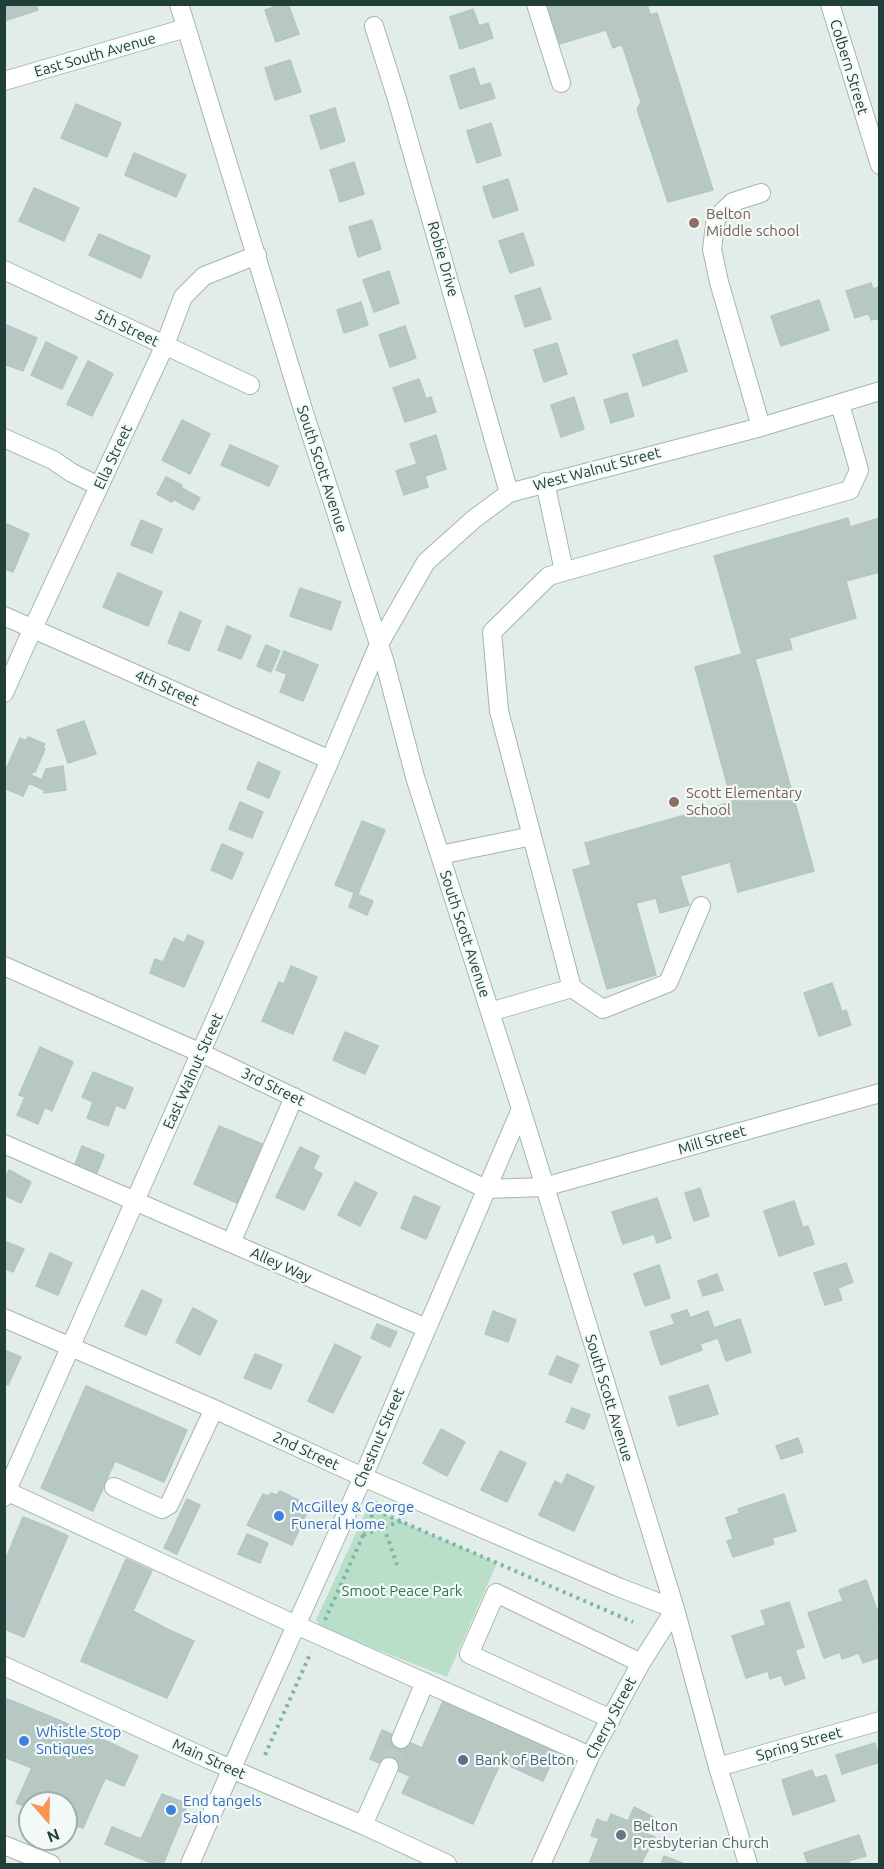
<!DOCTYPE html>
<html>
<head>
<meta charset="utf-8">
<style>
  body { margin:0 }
  #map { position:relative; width:884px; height:1869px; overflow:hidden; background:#e2ede9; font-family:Ubuntu,sans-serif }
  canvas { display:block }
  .frame { position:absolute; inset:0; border:6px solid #203f3b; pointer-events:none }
  .north { position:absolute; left:18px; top:1791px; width:60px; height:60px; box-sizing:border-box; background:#f2f9f7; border:2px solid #9eafac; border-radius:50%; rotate:160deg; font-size:16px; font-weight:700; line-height:24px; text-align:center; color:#203f3b }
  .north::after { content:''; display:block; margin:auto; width:21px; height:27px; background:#fb9352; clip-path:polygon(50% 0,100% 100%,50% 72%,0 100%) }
</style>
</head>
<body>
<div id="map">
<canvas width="884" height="1869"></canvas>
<div class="frame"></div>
<div class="north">N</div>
</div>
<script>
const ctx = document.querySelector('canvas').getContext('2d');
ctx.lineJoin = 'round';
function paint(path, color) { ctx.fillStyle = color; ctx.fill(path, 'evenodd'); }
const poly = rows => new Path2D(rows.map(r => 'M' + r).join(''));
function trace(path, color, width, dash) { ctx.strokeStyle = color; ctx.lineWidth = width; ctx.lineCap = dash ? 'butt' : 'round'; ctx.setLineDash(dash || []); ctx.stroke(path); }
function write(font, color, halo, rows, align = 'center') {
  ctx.font = font + ' Ubuntu,sans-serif'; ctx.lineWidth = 4.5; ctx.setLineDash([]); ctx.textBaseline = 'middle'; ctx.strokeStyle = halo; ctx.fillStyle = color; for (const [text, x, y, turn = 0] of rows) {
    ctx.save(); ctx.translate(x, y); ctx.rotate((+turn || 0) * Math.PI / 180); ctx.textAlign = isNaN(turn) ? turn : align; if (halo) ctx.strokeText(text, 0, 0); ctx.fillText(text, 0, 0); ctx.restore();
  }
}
const green = poly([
  [368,1507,497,1563,447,1677,322,1628,316,1620]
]);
const building = poly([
  [4,4,36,4,38,10,4,21,4,4],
  [283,4,288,4,299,34,276,42,265,10,283,4],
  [547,4,647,4,650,15,657,13,713,190,668,202,637,109,641,102,622,44,613,48,606,30,559,44,547,4],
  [473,9,479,26,488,23,493,38,460,49,450,17,473,9],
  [290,60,301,92,275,100,265,68,290,60],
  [474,68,480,86,490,83,495,98,460,109,450,76,474,68],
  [76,104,121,123,107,157,61,138,76,104],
  [335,108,345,141,321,149,310,116,335,108],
  [491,123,501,155,477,163,467,131,491,123],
  [134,153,186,175,176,197,125,175,134,153],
  [354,162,364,194,340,202,330,170,354,162],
  [508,179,518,210,493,218,483,187,508,179],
  [34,188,79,208,64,241,19,221,34,188],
  [372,220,381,249,358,257,349,227,372,220],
  [523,233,534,265,510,273,499,241,523,233],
  [99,234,150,256,141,278,89,255,99,234],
  [389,271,399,303,374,312,363,280,389,271],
  [871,283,873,289,880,287,880,318,871,320,869,313,855,318,846,291,871,283],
  [540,288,551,319,525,327,515,296,540,288],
  [819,300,829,330,781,346,771,316,819,300],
  [361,302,368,325,344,333,337,310,361,302],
  [6,325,37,338,23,371,4,364,6,325],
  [405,326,416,358,390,367,379,335,405,326],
  [677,340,687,371,643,386,633,355,677,340],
  [46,342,77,357,62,389,31,375,46,342],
  [557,343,567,374,544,382,534,350,557,343],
  [88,361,113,374,92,416,67,404,88,361],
  [419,379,426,399,431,397,436,412,405,422,393,388,419,379],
  [627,393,634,416,611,423,604,400,627,393],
  [574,397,584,429,561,437,551,405,574,397],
  [182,420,210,434,190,474,162,460,182,420],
  [436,435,446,469,425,476,428,487,404,495,396,471,417,464,410,444,436,435],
  [230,445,278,466,269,486,221,465,230,445],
  [166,477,182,485,172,502,157,494,166,477],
  [182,488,200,498,193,510,175,500,182,488],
  [848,518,850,527,880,518,880,572,846,581,856,618,789,638,792,649,755,659,814,871,738,892,730,862,680,876,689,905,660,913,656,898,636,903,656,975,607,989,573,870,591,865,585,843,732,802,695,667,742,654,714,556,848,518],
  [141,520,162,529,152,553,131,545,141,520],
  [7,524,29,534,13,572,4,568,4,531,7,524],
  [118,573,162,592,148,626,103,607,118,573],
  [300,588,341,602,331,630,290,616,300,588],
  [180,612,201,621,189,651,168,643,180,612],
  [227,626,251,636,241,659,218,650,227,626],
  [266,645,280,651,271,672,257,666,266,645],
  [284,651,318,665,303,701,280,692,287,674,276,670,284,651],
  [84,721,96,754,68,763,57,730,84,721],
  [28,737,45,744,43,748,45,749,35,772,33,772,31,775,42,780,46,769,63,766,66,790,44,793,44,790,29,783,23,796,4,788,4,774,20,738,26,741,28,737],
  [258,762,280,772,269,798,247,789,258,762],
  [240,802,263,812,252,838,229,829,240,802],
  [362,821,385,830,358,894,335,885,362,821],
  [222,844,243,853,232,879,211,870,222,844],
  [354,893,373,901,367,915,349,907,354,893],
  [188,935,204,942,184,987,150,973,155,959,163,962,174,938,184,943,188,935],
  [291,966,317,977,293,1034,262,1021,279,982,284,984,291,966],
  [832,983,842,1012,846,1010,851,1025,819,1036,804,993,832,983],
  [345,1032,378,1046,365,1074,333,1060,345,1032],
  [40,1047,73,1062,52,1111,45,1107,38,1124,17,1115,25,1097,19,1095,40,1047],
  [93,1072,133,1088,125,1109,116,1105,108,1126,87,1118,93,1102,82,1097,93,1072],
  [219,1126,262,1144,237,1203,194,1184,219,1126],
  [82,1146,104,1155,97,1173,75,1164,82,1146],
  [300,1147,319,1156,313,1169,322,1174,304,1210,276,1197,300,1147],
  [9,1170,31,1182,21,1203,4,1195,4,1180,9,1170],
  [355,1182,377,1193,360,1226,338,1215,355,1182],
  [700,1188,709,1216,694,1221,685,1193,700,1188],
  [414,1196,440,1207,426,1239,401,1228,414,1196],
  [657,1198,671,1238,657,1243,654,1234,623,1244,612,1212,657,1198],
  [794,1201,803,1228,808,1226,814,1244,779,1256,764,1211,794,1201],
  [4,1241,24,1249,13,1272,4,1268,4,1241],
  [50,1253,72,1263,58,1295,36,1286,50,1253],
  [846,1263,853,1282,838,1288,842,1300,825,1305,814,1273,846,1263],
  [659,1265,670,1298,645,1306,634,1274,659,1265],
  [717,1274,723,1290,703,1296,698,1281,717,1274],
  [142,1290,162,1300,146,1335,125,1326,142,1290],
  [193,1308,217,1321,200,1355,176,1342,193,1308],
  [687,1310,690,1318,708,1311,714,1328,740,1319,751,1352,726,1361,718,1338,700,1344,702,1350,661,1365,650,1332,675,1324,671,1315,687,1310],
  [493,1311,516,1320,508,1342,485,1334,493,1311],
  [377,1324,397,1332,390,1347,371,1338,377,1324],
  [335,1344,361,1357,333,1413,308,1401,335,1344],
  [4,1350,21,1357,8,1385,4,1383,4,1350],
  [255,1354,282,1365,271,1389,244,1378,255,1354],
  [557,1356,579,1365,571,1383,549,1374,557,1356],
  [708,1385,718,1414,678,1426,669,1397,708,1385],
  [86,1386,187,1430,164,1482,115,1461,93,1511,41,1488,86,1386],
  [572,1408,590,1415,584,1429,566,1422,572,1408],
  [441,1429,465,1442,447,1476,423,1463,441,1429],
  [798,1438,803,1452,781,1459,776,1446,798,1438],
  [500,1451,526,1463,507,1502,481,1490,500,1451],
  [567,1474,594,1487,574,1531,539,1515,555,1481,562,1485,567,1474],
  [280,1491,310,1506,292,1545,247,1525,263,1494,269,1496,271,1493,277,1495,280,1491],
  [784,1494,796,1531,772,1538,774,1544,733,1557,727,1541,733,1539,726,1518,740,1513,738,1509,784,1494],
  [187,1499,200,1505,177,1554,164,1548,187,1499],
  [23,1517,46,1526,4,1625,4,1563,23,1517],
  [46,1526,68,1536,24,1637,4,1629,4,1625,46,1526],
  [247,1534,268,1543,260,1563,238,1554,247,1534],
  [126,1559,152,1571,104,1671,81,1661,126,1559],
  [866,1580,880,1618,880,1627,876,1628,880,1639,880,1657,863,1663,859,1653,842,1659,840,1652,824,1658,808,1613,843,1601,839,1590,866,1580],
  [789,1602,804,1647,795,1650,805,1678,785,1685,781,1675,770,1679,768,1671,746,1678,732,1636,766,1625,761,1611,789,1602],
  [133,1611,169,1630,141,1687,104,1671,133,1611],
  [169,1630,194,1641,167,1698,141,1687,169,1630],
  [4,1698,15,1702,4,1725,4,1698],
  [444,1699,558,1749,543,1781,501,1762,473,1824,402,1793,410,1776,370,1759,382,1730,422,1748,444,1699],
  [15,1702,54,1718,32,1768,4,1757,4,1725,15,1702],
  [54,1718,98,1737,66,1808,66,1803,30,1803,30,1808,16,1803,54,1718],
  [98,1737,119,1747,83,1828,66,1823,66,1808,98,1737],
  [875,1743,880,1762,842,1774,836,1755,875,1743],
  [119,1747,138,1756,124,1786,105,1778,119,1747],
  [812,1770,815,1778,826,1775,835,1801,793,1815,782,1780,812,1770],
  [162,1794,188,1804,163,1864,154,1864,105,1844,112,1827,141,1839,162,1794],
  [634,1807,655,1818,647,1834,655,1837,641,1864,589,1864,599,1838,591,1836,597,1819,607,1823,611,1814,628,1821,634,1807],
  [859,1835,866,1856,848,1861,850,1864,808,1864,804,1853,859,1835],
  [664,1856,685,1864,661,1864,664,1856]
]);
const minorTunnel = poly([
  [389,1767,401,1739]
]);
const path = poly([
  [370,1508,633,1622],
  [384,1527,397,1565],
  [363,1535,401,1521],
  [325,1620,378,1502],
  [265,1755,311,1652]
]);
const minor = poly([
  [179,4,305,416,385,663,415,777,521,1109,675,1609,718,1767,748,1864],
  [536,4,561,83],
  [830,4,880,165],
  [374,26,397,99,509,493],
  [4,81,186,28],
  [4,270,250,385],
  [761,427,719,282,712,249,716,218,733,202,761,193],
  [4,438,53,460,72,473,99,486],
  [545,482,564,571],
  [4,616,330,760],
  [4,693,33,628,165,345,183,297,204,276,257,255],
  [440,855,532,836],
  [4,966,201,1053,486,1189,544,1187,880,1093],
  [572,988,499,711,492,632,549,576,850,490,859,470,840,404],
  [490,1012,572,988,603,1009,668,983,701,906],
  [4,1144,426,1328],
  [231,1243,294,1097],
  [4,1318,214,1409,363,1477,618,1587,675,1609,641,1663,590,1756,541,1864],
  [114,1487,162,1509,169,1505,214,1409],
  [4,1490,296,1625,590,1756],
  [4,1497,330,760,379,644,426,562,474,519,509,493,761,427,880,391],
  [4,1666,208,1759,363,1825,447,1864],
  [611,1719,469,1654,496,1593,641,1663],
  [401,1739,425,1682],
  [718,1767,880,1721],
  [363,1825,389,1767],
  [4,1845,51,1864],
  [190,1864,243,1743,363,1477,521,1109]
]);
const markers = [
  [694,223,6,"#8d6e63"],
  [674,802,6,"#8d6e63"],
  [279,1516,6,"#3f7fe0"],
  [24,1741,6,"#3f7fe0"],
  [463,1760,6,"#5c6f8a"],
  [171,1810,6,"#3f7fe0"],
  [621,1835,6,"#6b7280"]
];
const streetNames = [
  ["East South Avenue",95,55,-16],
  ["Colbern Street",849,67,73],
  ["Robie Drive",443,259,74],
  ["5th Street",127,328,25],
  ["Ella Street",113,457,-65],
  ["South Scott Avenue",322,469,72],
  ["West Walnut Street",597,469,-15],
  ["4th Street",167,688,24],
  ["South Scott Avenue",465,934,72],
  ["East Walnut Street",193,1071,-66],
  ["3rd Street",273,1087,26],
  ["Mill Street",712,1140,-16],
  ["Alley Way",281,1265,24],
  ["South Scott Avenue",609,1398,73],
  ["Chestnut Street",379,1438,-67],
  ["2nd Street",306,1451,25],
  ["Cherry Street",611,1718,-62],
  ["Spring Street",799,1744,-16],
  ["Main Street",209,1759,24]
];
const educationNames = [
  ["Belton",706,214],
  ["Middle school",706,231],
  ["Scott Elementary",686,793],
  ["School",686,810]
];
const shopNames = [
  ["McGilley & George",291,1507],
  ["Funeral Home",291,1524],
  ["Whistle Stop",36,1732],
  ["Sntiques",36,1749],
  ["End tangels",183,1801],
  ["Salon",183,1818]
];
const parkNames = [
  ["Smoot Peace Park",402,1591]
];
const serviceNames = [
  ["Bank of Belton",475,1760]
];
const worshipNames = [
  ["Belton",633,1826],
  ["Presbyterian Church",633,1843]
];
paint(green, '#b9dfc9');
paint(building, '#b7c8c3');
trace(building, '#b3c7c2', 1.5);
trace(minorTunnel, '#bbcac6', 18, [18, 9]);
trace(minor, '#a4b5b1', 20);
trace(path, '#80b3aa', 4, [3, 4.5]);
trace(minor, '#fff', 18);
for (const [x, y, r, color] of markers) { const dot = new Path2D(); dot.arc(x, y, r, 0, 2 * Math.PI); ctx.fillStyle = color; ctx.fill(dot); trace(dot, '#f2f9f7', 2); }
write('15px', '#203f3b', '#f2f9f7', streetNames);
write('15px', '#785e54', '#f2f9f7', educationNames, 'left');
write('15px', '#366cbe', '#f2f9f7', shopNames, 'left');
write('15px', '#287953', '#f2f9f7', parkNames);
write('15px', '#4e5e75', '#f2f9f7', serviceNames, 'left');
write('15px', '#5b616d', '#f2f9f7', worshipNames, 'left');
</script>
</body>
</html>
